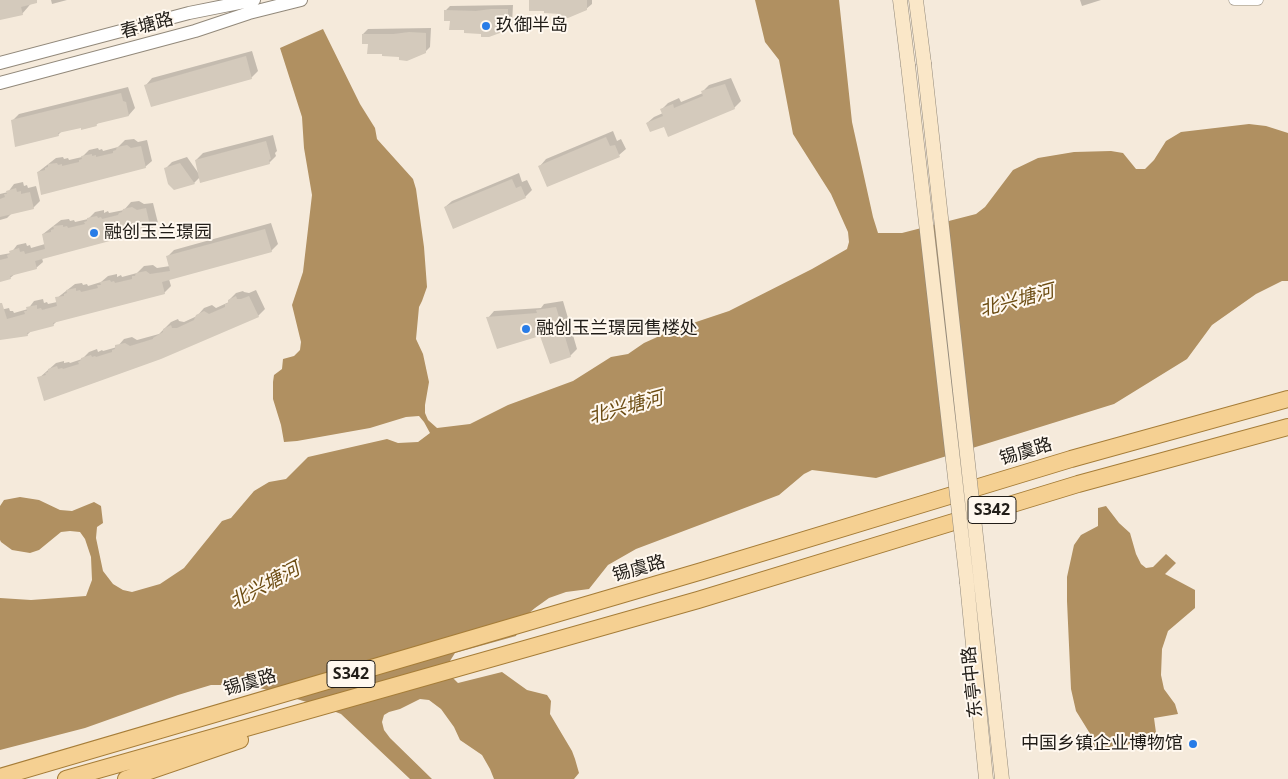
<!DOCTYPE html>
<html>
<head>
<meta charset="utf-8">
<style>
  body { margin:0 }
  canvas { display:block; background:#f5eadb }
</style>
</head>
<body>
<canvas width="1288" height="779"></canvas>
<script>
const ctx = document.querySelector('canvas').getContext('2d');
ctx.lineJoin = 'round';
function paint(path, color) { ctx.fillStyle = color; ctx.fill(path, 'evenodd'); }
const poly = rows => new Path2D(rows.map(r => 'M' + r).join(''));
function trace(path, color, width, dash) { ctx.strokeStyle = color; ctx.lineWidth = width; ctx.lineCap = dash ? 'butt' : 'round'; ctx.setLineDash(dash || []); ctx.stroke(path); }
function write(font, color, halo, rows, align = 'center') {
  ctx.font = font + ' "Noto Sans","Noto Sans SC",sans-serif'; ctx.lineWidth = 4; ctx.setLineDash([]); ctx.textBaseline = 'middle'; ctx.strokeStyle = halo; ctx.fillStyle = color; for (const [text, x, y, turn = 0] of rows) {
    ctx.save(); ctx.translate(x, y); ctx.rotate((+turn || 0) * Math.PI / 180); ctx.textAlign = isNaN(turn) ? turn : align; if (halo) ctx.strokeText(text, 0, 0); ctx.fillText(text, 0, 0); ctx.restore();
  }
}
const water = poly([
  [755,0,839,0,852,122,873,217,878,233,902,233,976,214,985,207,1013,170,1038,158,1074,152,1111,151,1123,153,1136,169,1145,169,1154,160,1166,141,1181,132,1249,124,1266,126,1288,133,1288,281,1282,281,1256,294,1212,325,1187,359,1114,404,876,478,812,470,804,474,779,495,636,549,608,565,589,589,566,592,549,598,535,608,523,618,516,636,455,653,450,661,450,668,452,677,458,683,502,672,527,690,547,695,551,701,550,714,572,751,575,759,579,773,574,779,494,779,490,769,482,755,460,740,454,727,441,709,429,700,420,699,400,709,389,712,384,715,382,722,384,730,390,738,432,779,410,779,341,714,323,707,264,689,237,685,211,685,178,695,85,728,0,750,0,598,31,600,86,596,92,580,91,557,85,539,80,532,70,531,61,532,39,550,30,553,12,550,1,542,0,540,0,506,4,500,20,497,39,500,60,510,72,511,94,502,101,506,103,523,97,527,96,538,103,571,113,584,123,590,132,592,160,584,184,568,222,521,231,518,254,491,269,482,286,479,308,457,387,439,398,443,418,442,430,433,424,422,419,416,406,417,370,428,297,441,284,442,281,425,273,399,273,382,274,375,282,369,283,359,294,356,300,350,301,342,292,305,303,272,312,195,304,148,302,117,280,48,323,29,360,104,375,128,377,139,413,179,416,189,424,247,427,287,422,301,419,307,416,339,423,354,429,382,425,405,425,413,428,420,437,428,470,424,508,405,573,381,611,357,628,354,644,343,675,329,729,311,812,269,847,249,849,242,848,232,831,194,793,134,779,60,765,42],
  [1106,506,1119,523,1130,533,1136,554,1141,564,1146,568,1153,567,1166,554,1176,563,1165,574,1195,590,1195,608,1168,631,1162,649,1161,675,1164,689,1175,704,1178,714,1154,718,1157,740,1092,750,1089,732,1076,711,1071,689,1067,601,1067,577,1074,545,1081,535,1098,526,1098,508]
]);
const shadow = poly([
  [0,0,34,0,22,14,0,19],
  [51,0,67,0,52,4],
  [525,0,592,0,592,4,586,9,561,13,545,9,530,0],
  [1080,0,1101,0,1082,6],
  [513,5,512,24,507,29,482,33,466,29,451,20,445,11,450,6],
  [431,28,430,47,425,52,400,56,369,43,363,34,368,29],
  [252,51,258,71,251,78,146,85,152,78],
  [731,78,741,101,734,108,664,125,647,123,654,117,663,113,662,109,668,103,679,98,681,102,703,93,703,91,709,85],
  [128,87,135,108,129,115,99,122,96,125,81,126,62,131,58,135,12,121,19,114],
  [613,131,617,141,621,139,626,149,619,155,540,166,546,159],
  [273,135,277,151,275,153,276,156,269,163,200,177,194,183,174,188,166,168,172,162,187,157,199,174,196,160,203,153],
  [134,139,138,142,147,140,152,161,145,167,38,172,56,158,63,157,64,159,68,158,69,160,82,157,89,150,98,148,99,150,102,149,103,151,118,147,125,140],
  [519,173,522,182,527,180,532,190,525,197,445,207,452,201],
  [23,182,24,186,27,185,28,188,36,186,40,201,33,208,12,213,7,218,0,220,0,194,8,192,14,184],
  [139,201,144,204,153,203,158,223,151,229,42,258,43,262,36,268,15,274,10,278,0,281,0,255,11,253,17,245,26,243,27,246,30,245,31,248,45,244,43,234,61,220,69,219,70,221,74,220,75,222,88,219,95,212,104,210,104,213,108,211,109,213,124,210,131,202],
  [271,223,278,244,271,251,169,279,171,286,164,293,57,321,53,325,32,330,27,335,0,339,0,310,9,308,10,311,13,311,14,313,28,309,34,301,43,299,44,303,47,302,48,304,57,302,57,298,75,284,82,283,83,285,87,284,88,286,101,282,108,276,117,274,117,277,121,275,122,277,137,273,144,266,153,265,157,268,170,266,167,257,174,250],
  [256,290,265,309,258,316,39,378,56,363,64,361,64,363,69,362,70,363,82,359,89,352,97,349,98,352,102,350,103,351,117,347,124,339,132,337,137,340,159,334,171,322,178,319,179,321,184,322,197,316,204,308,212,305,216,308,229,302,229,300,236,293,243,291,244,292,249,293],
  [563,301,577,349,570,356,541,334,488,318,494,311,541,308,544,304]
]);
const building = poly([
  [0,0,37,0,37,3,21,7,23,15,0,20],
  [529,0,587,0,587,10,568,18,560,17,560,14,544,13,544,11,529,11],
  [491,9,508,9,508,30,489,37,481,37,481,34,464,33,464,30,449,30,450,21,444,21,444,10,476,11],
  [409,32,426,33,426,53,407,61,399,60,399,57,382,56,382,54,367,54,368,44,362,44,362,34,394,34],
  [246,56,252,79,151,107,144,85],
  [725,84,735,109,668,137,664,127,650,132,646,123,663,116,660,109,673,104,674,108,703,96,701,91],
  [121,93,123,101,126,102,129,116,96,124,97,126,81,130,81,128,58,133,59,136,15,147,11,120],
  [606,137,610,146,615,145,620,157,547,187,538,166],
  [266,141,271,159,269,160,270,164,200,183,195,160],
  [127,145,131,148,141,146,146,168,41,195,37,172,45,170,45,168,48,167,48,164,57,163,58,165,62,164,62,166,79,162,79,160,82,159,81,156,92,154,92,156,96,155,96,157,113,153,113,151,116,150,117,147],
  [180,163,195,184,174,190,168,184,164,168],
  [512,179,516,188,521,186,526,198,453,229,444,207],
  [16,188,17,192,21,191,21,194,30,192,34,209,0,217,0,199,5,197,4,194,7,194,6,191],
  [132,207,137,210,146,208,151,230,35,261,37,269,10,276,11,279,0,282,0,260,8,258,7,255,10,254,9,251,19,248,20,252,24,251,25,254,45,249,42,234,51,232,51,230,54,229,53,226,63,225,63,227,67,226,68,228,85,224,84,222,87,221,87,218,97,216,98,218,101,217,102,219,118,215,119,213,122,212,123,209],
  [265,229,272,252,162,282,165,294,53,323,54,326,27,333,28,336,0,340,0,303,2,303,7,319,25,314,24,311,27,311,26,307,37,305,37,309,41,308,42,310,57,306,55,297,64,296,64,294,67,293,66,290,76,288,76,291,80,290,81,292,98,288,97,285,101,285,100,282,110,280,111,282,114,281,115,283,132,279,132,276,135,276,136,273,146,271,150,274,170,271,166,256],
  [236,296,237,299,241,299,249,296,259,317,161,359,44,401,37,377,46,375,45,373,48,372,48,369,57,366,58,369,62,368,63,369,79,364,78,362,81,360,81,358,91,355,92,357,95,356,96,357,112,352,112,350,115,349,115,345,125,343,130,346,153,339,153,338,163,332,163,329,171,325,172,328,177,328,194,320,196,315,204,311,209,314,225,307,225,304,228,303,228,300],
  [556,307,571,357,550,364,540,336,497,349,486,317,537,313,536,310]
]);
const minor = poly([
  [1234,0,1258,0]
]);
const tertiary = poly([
  [0,63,189,13,254,0],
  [0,83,195,31,249,13,301,0]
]);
const secondary = poly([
  [900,0,908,65],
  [916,0,924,63],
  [981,582,1002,779],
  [967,583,986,779]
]);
const primary = poly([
  [0,777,702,571,1071,459,1288,399],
  [66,779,698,600,1078,484,1288,427],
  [126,779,240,740]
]);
const secondaryBridge = poly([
  [924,63,981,582],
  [908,65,967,583]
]);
const markers = [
  [486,26,5,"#287ce7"],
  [94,233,5,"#287ce7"],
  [526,329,5,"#287ce7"],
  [1193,744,5,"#287ce7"]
];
const shields = [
  [992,510,48],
  [351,674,48]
];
const shieldNames = [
  ["S342",992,510],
  ["S342",351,674]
];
const streetNames = [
  ["春塘路",147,26,-15],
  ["锡虞路",1026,452,-17],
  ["锡虞路",639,569,-16],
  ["东亭中路",973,682,-96],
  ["锡虞路",250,683,-16]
];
const poiNames = [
  ["玖御半岛",496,26],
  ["融创玉兰璟园",104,233],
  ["融创玉兰璟园售楼处",536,329],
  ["中国乡镇企业博物馆",1183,744,"right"]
];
const waterNames = [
  ["北兴塘河",1017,301,-15],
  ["北兴塘河",626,408,-15],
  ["北兴塘河",265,586,-28]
];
paint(water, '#b09061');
paint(shadow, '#0003');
paint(building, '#d4cabc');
trace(minor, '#92897b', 11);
trace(tertiary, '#92897b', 14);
trace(secondary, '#92897b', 15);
trace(primary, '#a67d38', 18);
trace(minor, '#fff', 10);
trace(tertiary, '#fff', 12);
trace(secondary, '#fae7c8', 14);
trace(primary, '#f5d092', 16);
trace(secondaryBridge, '#92897b', 15, []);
trace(secondaryBridge, '#fae7c8', 14);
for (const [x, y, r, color] of markers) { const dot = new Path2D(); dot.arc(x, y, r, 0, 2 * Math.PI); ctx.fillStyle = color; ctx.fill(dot); trace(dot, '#fff8ef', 2); }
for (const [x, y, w] of shields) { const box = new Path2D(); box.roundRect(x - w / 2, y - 13.5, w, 27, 4); ctx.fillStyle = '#fff8ef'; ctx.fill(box); trace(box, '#211d18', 1); }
write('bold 16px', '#211d18', null, shieldNames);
write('18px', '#211d18', '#fff8ef', streetNames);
write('18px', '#211d18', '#fff8ef', poiNames, 'left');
write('italic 19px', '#6d4d13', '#fff8ef', waterNames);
</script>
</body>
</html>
